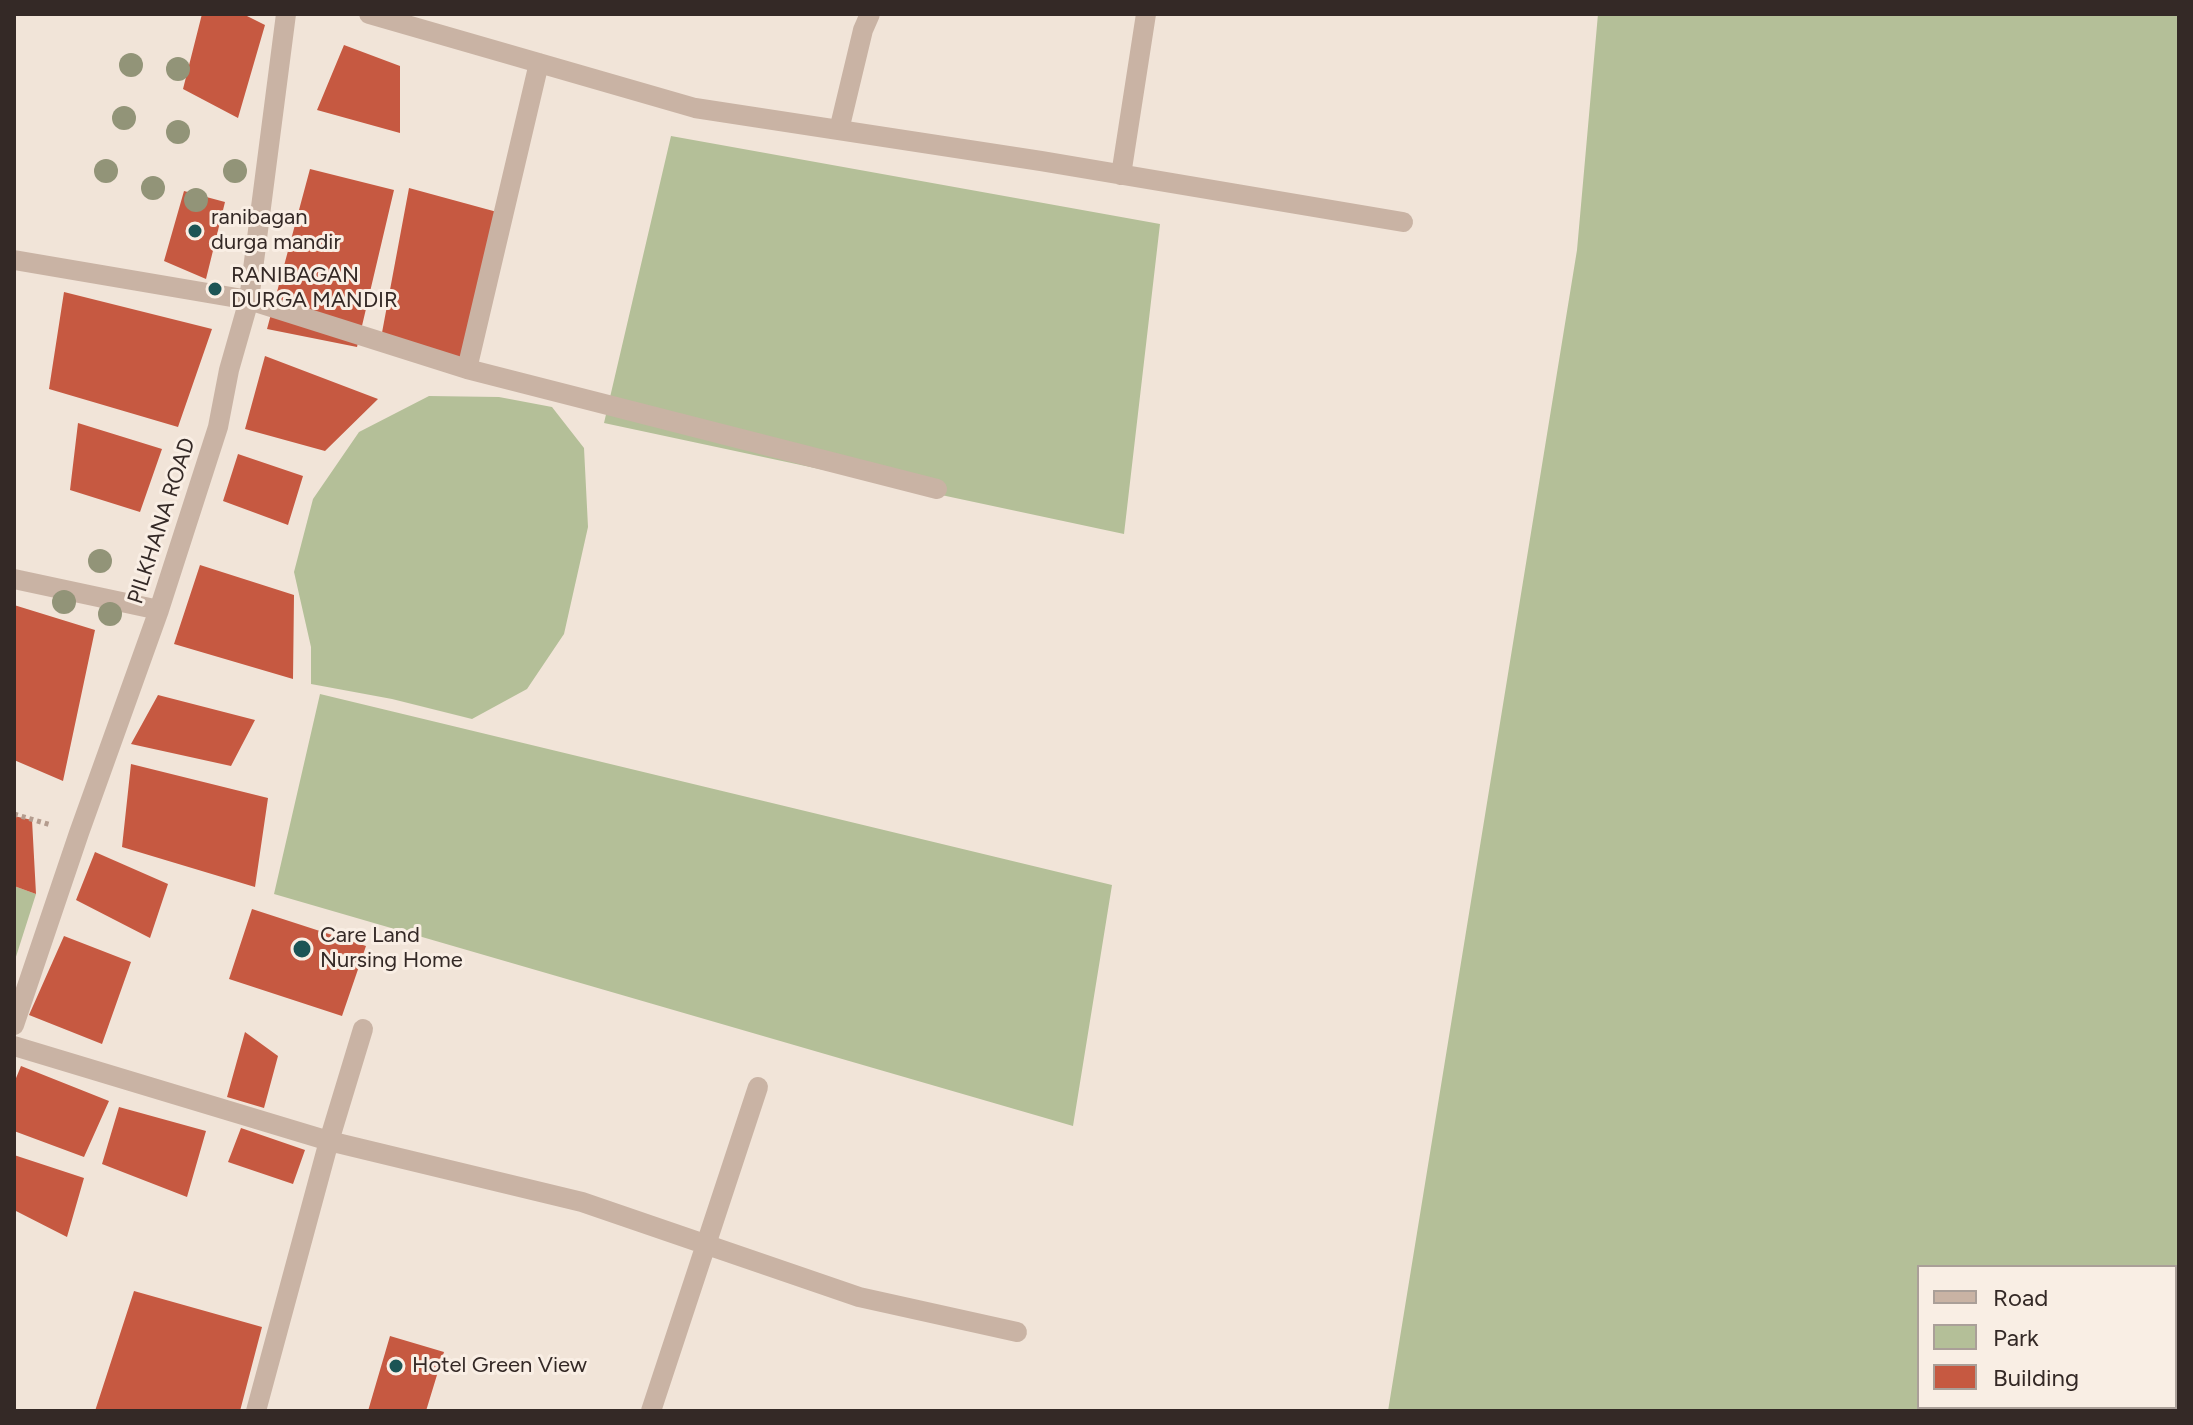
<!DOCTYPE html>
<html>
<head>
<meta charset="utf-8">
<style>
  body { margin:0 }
  #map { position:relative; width:2193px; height:1425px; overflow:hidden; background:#f1e4d8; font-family:Figtree,sans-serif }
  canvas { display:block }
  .frame { position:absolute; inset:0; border:16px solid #342926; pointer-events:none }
  .legend { position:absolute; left:1917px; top:1265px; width:260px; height:144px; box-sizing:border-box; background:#f9eee4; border:2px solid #aa9f98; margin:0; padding:10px 14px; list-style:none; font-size:24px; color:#342926 }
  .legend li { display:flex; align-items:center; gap:16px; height:40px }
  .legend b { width:40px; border:2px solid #aa9f98 }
</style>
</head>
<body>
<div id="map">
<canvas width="2193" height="1425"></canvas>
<div class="frame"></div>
<ul class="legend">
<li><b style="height:10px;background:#c9b3a4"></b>Road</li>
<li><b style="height:22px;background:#b4bf98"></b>Park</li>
<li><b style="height:22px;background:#c65941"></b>Building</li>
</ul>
</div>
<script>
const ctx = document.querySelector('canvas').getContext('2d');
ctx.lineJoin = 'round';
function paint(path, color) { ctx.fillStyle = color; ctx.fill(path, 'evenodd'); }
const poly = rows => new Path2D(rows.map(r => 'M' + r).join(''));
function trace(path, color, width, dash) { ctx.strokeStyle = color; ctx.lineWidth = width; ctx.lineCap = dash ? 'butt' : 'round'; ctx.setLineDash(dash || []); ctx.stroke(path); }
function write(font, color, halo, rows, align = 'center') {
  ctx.font = font + ' Figtree,sans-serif'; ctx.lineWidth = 6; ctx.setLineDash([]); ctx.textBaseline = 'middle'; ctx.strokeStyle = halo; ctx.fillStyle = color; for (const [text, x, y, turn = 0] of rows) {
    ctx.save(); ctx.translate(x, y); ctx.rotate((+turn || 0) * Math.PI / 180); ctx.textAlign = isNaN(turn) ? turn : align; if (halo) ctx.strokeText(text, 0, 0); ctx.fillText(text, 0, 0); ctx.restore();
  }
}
const green = poly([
  [1598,14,2179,14,2179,1411,1388,1411,1577,250],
  [2175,1267,2175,1407,1919,1407,1919,1267],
  [671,136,1160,224,1124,534,604,423],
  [429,396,499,397,552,407,584,448,588,527,564,634,527,689,472,719,392,699,311,684,311,647,294,572,313,499,359,432],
  [320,694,1112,885,1073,1126,274,894],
  [14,886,36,894,14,963]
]);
const building = poly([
  [202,14,243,14,265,25,238,118,183,89],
  [344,45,400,66,400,133,317,110],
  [310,169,394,190,357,347,267,329],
  [409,188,497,212,467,363,381,338],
  [184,191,225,202,206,279,164,261],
  [64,292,212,329,178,427,49,389],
  [265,356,378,399,325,451,245,429],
  [78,423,162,449,140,512,70,490],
  [238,454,303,476,288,525,223,501],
  [200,565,294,595,293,679,174,644],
  [14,605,95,630,63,781,14,760],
  [158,695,255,720,231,766,131,744],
  [131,764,268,798,255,887,122,847],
  [14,816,32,820,36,894,14,886],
  [95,852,168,884,150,938,76,900],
  [252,909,366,946,342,1016,229,979],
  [64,936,131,962,102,1044,29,1015],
  [245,1032,278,1056,264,1108,227,1097],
  [21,1066,109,1101,84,1157,14,1131,14,1083],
  [119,1107,206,1131,187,1197,102,1164],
  [241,1128,305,1150,293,1184,228,1162],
  [14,1155,84,1178,67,1237,14,1210],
  [134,1291,262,1327,240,1411,95,1411],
  [390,1336,444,1352,426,1411,368,1411]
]);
const path = poly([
  [14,814,51,825]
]);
const street = poly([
  [369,14,695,108,1041,161,1403,222],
  [839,130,863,30,870,14],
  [1121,175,1146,14],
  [14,260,249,300,467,369,937,489],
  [467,369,539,63],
  [14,579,159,610],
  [14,1025,79,833,159,610,218,427,229,370,249,300,286,14],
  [14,1046,329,1141,363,1029],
  [256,1411,329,1141,582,1202,859,1297,1017,1332],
  [651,1411,758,1087]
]);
const trees = [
  [131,65],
  [178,69],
  [124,118],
  [178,132],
  [106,171],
  [235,171],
  [153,188],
  [196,200],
  [100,561],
  [64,602],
  [110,614]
];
const markers = [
  [195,231,8,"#1c5455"],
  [215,289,8,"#1c5455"],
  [302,949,10,"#1c5455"],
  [396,1366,8,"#1c5455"]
];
const poiNames = [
  ["ranibagan",211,218],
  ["durga mandir",211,243],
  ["RANIBAGAN",231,276],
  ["DURGA MANDIR",231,301],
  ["Care Land",320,936],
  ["Nursing Home",320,961],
  ["Hotel Green View",412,1366]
];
const streetNames = [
  ["PILKHANA ROAD",162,521,-72]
];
paint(green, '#b4bf98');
paint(building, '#c65941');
trace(path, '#b49c8e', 5, [4, 4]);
trace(street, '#c9b3a4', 20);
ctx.fillStyle = '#929478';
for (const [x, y] of trees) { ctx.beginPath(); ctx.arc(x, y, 12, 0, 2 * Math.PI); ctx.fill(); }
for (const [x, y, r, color] of markers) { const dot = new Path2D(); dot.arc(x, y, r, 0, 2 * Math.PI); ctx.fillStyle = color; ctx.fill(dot); trace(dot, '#f9eee4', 3); }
write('22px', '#342926', '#f9eee4', poiNames, 'left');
write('22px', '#342926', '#f9eee4', streetNames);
</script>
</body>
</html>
